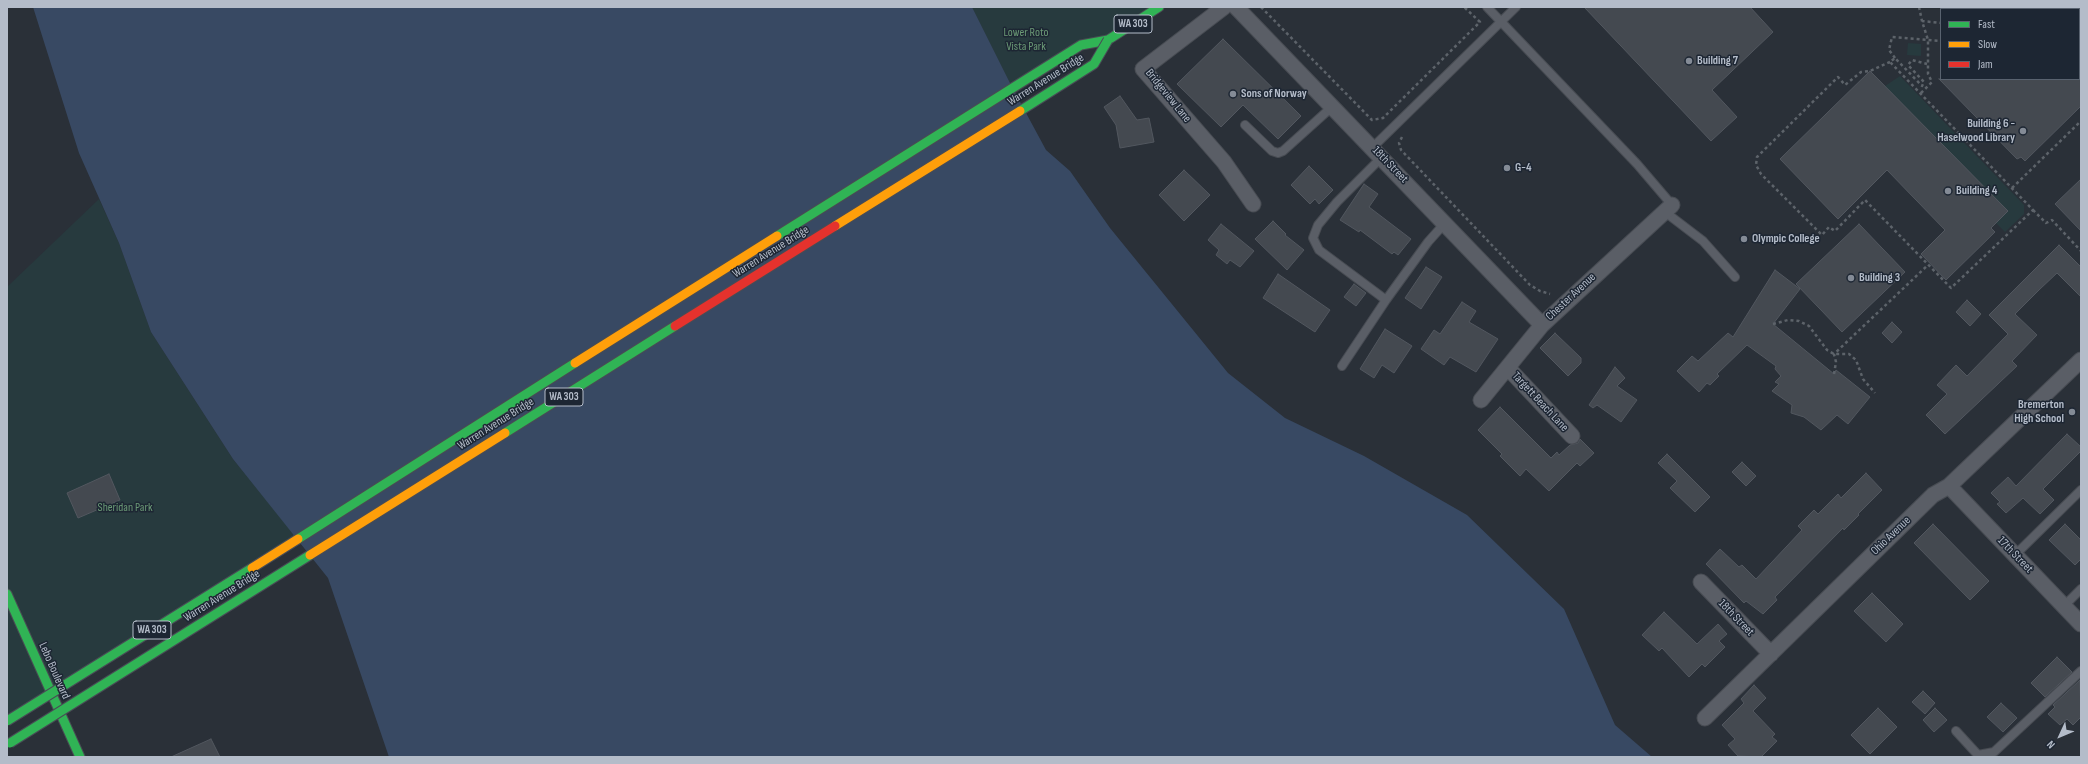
<!DOCTYPE html>
<html>
<head>
<meta charset="utf-8">
<style>
  body { margin:0 }
  #map { position:relative; width:2088px; height:764px; overflow:hidden; background:#2a3038; font-family:"Sofia Sans Condensed",sans-serif }
  canvas { display:block }
  .frame { position:absolute; inset:0; border:8px solid #b4bcc9; pointer-events:none }
  .legend { position:absolute; left:1940px; top:8px; width:140px; height:72px; box-sizing:border-box; background:#1d2633; border:1px solid #59626f; margin:0; padding:5px 7px; list-style:none; font-size:12px; color:#b4bcc9 }
  .legend li { display:flex; align-items:center; gap:8px; height:20px }
  .legend b { width:20px; border:1px solid #59626f }
  .north { position:absolute; left:2040px; top:716px; width:40px; height:40px; -webkit-text-stroke:3px #1d2633; paint-order:stroke; rotate:226deg; font-size:11px; font-weight:700; line-height:16px; text-align:center; color:#b4bcc9 }
  .north::after { content:''; display:block; margin:auto; width:14px; height:18px; background:#b4bcc9; clip-path:polygon(50% 0,100% 100%,50% 72%,0 100%) }
</style>
</head>
<body>
<div id="map">
<canvas width="2088" height="764"></canvas>
<div class="frame"></div>
<ul class="legend">
<li><b style="height:5px;background:#30b455"></b>Fast</li>
<li><b style="height:5px;background:#ff9f0a"></b>Slow</li>
<li><b style="height:5px;background:#e5322d"></b>Jam</li>
</ul>
<div class="north">N</div>
</div>
<script>
const ctx = document.querySelector('canvas').getContext('2d');
ctx.lineJoin = 'round';
function paint(path, color) { ctx.fillStyle = color; ctx.fill(path, 'evenodd'); }
const poly = rows => new Path2D(rows.map(r => 'M' + r).join(''));
function trace(path, color, width, dash) { ctx.strokeStyle = color; ctx.lineWidth = width; ctx.lineCap = dash ? 'butt' : 'round'; ctx.setLineDash(dash || []); ctx.stroke(path); }
function write(font, color, halo, rows, align = 'center') {
  ctx.font = font + ' "Sofia Sans Condensed",sans-serif'; ctx.lineWidth = 3; ctx.setLineDash([]); ctx.textBaseline = 'middle'; ctx.strokeStyle = halo; ctx.fillStyle = color; for (const [text, x, y, turn = 0] of rows) {
    ctx.save(); ctx.translate(x, y); ctx.rotate((+turn || 0) * Math.PI / 180); ctx.textAlign = isNaN(turn) ? turn : align; if (halo) ctx.strokeText(text, 0, 0); ctx.fillText(text, 0, 0); ctx.restore();
  }
}
const green = poly([
  [972,7,1159,7,1012,87],
  [1939,7,2019,7,2018,9,1941,10],
  [1908,43,1921,44,1921,56,1907,55],
  [1900,76,2024,205,2024,214,2005,232,1996,223,2008,211,1885,86],
  [99,199,119,243,151,332,233,459,298,539,7,721,7,287]
]);
const water = poly([
  [33,7,972,7,1012,87,1046,150,1070,171,1110,228,1228,373,1285,418,1364,456,1467,515,1564,609,1615,725,1652,757,389,757,328,578,233,459,151,332,119,243,79,153]
]);
const building = poly([
  [1584,7,1750,7,1773,32,1712,90,1737,117,1711,141,1584,7],
  [1223,39,1301,116,1278,139,1243,105,1221,127,1177,84,1223,39],
  [1870,71,2008,211,1991,228,1995,232,1946,280,1921,254,1945,230,1887,170,1838,219,1780,159,1870,71],
  [1939,79,2081,79,2081,106,2025,161,2021,157,2017,159,1939,79],
  [1120,96,1137,120,1149,118,1154,142,1120,148,1116,125,1104,107,1120,96],
  [1309,166,1333,190,1319,204,1315,199,1310,204,1291,185,1309,166],
  [1184,170,1210,195,1184,221,1159,195,1184,170],
  [2081,179,2081,231,2055,204,2081,179],
  [1364,184,1378,194,1369,207,1411,239,1398,255,1394,252,1392,254,1360,230,1359,232,1340,220,1364,184],
  [1273,221,1286,234,1285,235,1304,250,1287,270,1255,239,1273,221],
  [1221,224,1254,251,1240,267,1230,260,1227,264,1216,255,1219,250,1208,240,1221,224],
  [1859,224,1905,272,1842,332,1796,284,1859,224],
  [2059,245,2081,267,2081,297,2057,273,2039,290,2015,314,2037,335,2012,361,2017,366,1945,434,1926,415,1947,394,1937,385,1956,365,1967,376,2008,334,1989,315,2059,245],
  [1426,267,1442,277,1421,309,1405,298,1426,267],
  [1775,270,1800,289,1773,324,1834,374,1836,370,1870,397,1848,424,1837,415,1821,430,1804,417,1791,413,1792,405,1772,391,1779,384,1775,382,1781,376,1775,369,1776,366,1747,345,1717,374,1719,376,1710,385,1707,383,1699,392,1677,371,1692,356,1698,361,1728,333,1733,337,1775,270],
  [1278,274,1330,310,1315,332,1263,298,1278,274],
  [1354,284,1366,293,1356,306,1344,297,1354,284],
  [1967,300,1981,314,1970,326,1956,312,1967,300],
  [1462,302,1476,311,1469,322,1498,339,1476,372,1450,357,1444,365,1421,349,1434,330,1440,334,1462,302],
  [1892,322,1902,332,1892,343,1882,333,1892,322],
  [1385,329,1412,346,1394,373,1382,365,1374,378,1360,369,1385,329],
  [1555,333,1581,358,1581,363,1568,376,1540,348,1555,333],
  [1615,367,1625,378,1617,386,1637,400,1621,422,1597,405,1593,408,1589,405,1615,367],
  [1500,407,1551,458,1557,452,1559,455,1570,445,1578,443,1580,439,1594,453,1580,466,1577,463,1549,491,1526,469,1520,476,1500,456,1502,454,1478,430,1500,407],
  [2067,434,2081,447,2081,451,2043,489,2054,500,2040,514,2023,498,2006,513,1997,504,2000,502,1991,493,2008,477,2016,486,2067,434],
  [1667,454,1710,497,1695,512,1670,488,1677,481,1658,463,1667,454],
  [1742,462,1756,476,1746,486,1732,472,1742,462],
  [1866,473,1882,490,1858,514,1859,515,1844,530,1843,528,1775,597,1777,600,1763,614,1746,601,1744,603,1706,564,1720,549,1739,567,1742,565,1756,579,1802,530,1798,526,1814,510,1818,514,1838,494,1841,498,1866,473],
  [109,474,120,500,78,518,67,493,109,474],
  [1933,524,1989,581,1970,600,1914,543,1933,524],
  [2065,524,2081,540,2081,559,2075,565,2049,540,2065,524],
  [1872,593,1903,624,1886,642,1854,611,1872,593],
  [1664,612,1697,644,1718,624,1727,634,1719,641,1725,647,1705,667,1702,664,1689,677,1662,648,1659,651,1642,635,1664,612],
  [2057,657,2072,672,2045,697,2031,683,2057,657],
  [2080,680,2081,717,2073,725,2067,719,2060,725,2048,714,2055,707,2053,705,2080,680],
  [1754,685,1766,698,1753,711,1775,734,1772,737,1777,741,1761,757,1738,756,1728,745,1735,739,1722,725,1744,703,1741,699,1754,685],
  [1923,691,1935,703,1925,714,1912,702,1923,691],
  [2001,703,2017,718,2003,732,1987,717,2001,703],
  [1878,708,1897,727,1870,754,1851,735,1878,708],
  [1935,708,1947,720,1934,732,1923,720,1935,708],
  [211,739,220,757,171,757,211,739]
]);
const path = poly([
  [1261,7,1372,120,1383,118,1480,22,1464,7],
  [1919,7,1922,21],
  [2058,7,2061,9],
  [2024,9,2026,7],
  [2079,28,2081,30],
  [1895,58,1889,50,1892,37,1941,41],
  [1890,62,1870,71,1861,72,1845,85,1838,77,1757,157,1756,165,1761,174,1822,235,1829,227,1835,231,1865,200,1951,288,2033,210,1890,62,1895,58,1922,86,1924,82,1908,65,1912,60,1927,64],
  [1921,93,1932,82,1928,74,1928,40,1922,21,1941,23],
  [1402,137,1399,143,1401,150,1530,285,1540,291,1550,294],
  [2012,188,2081,121],
  [2033,210,2046,223,2052,220,2081,251],
  [1773,324,1788,320,1799,321,1809,326,1827,350,1834,354,1849,354,1856,360,1863,379,1875,393],
  [1834,374,1836,362,1834,354,1928,265]
]);
const lane = poly([
  [1487,7,1637,164,1672,205],
  [1245,125,1272,151,1278,153,1283,151,1333,106],
  [1373,147,1516,7],
  [1382,157,1337,202,1318,225,1313,238,1319,250,1386,300,1428,242,1445,223],
  [1665,212,1703,241,1735,277],
  [1342,366,1386,300],
  [2015,555,2081,490],
  [2064,606,2081,589],
  [1956,731,1978,755,1994,752,2081,671]
]);
const street = poly([
  [1224,7,1143,69,1224,162,1253,204],
  [1236,7,1542,325],
  [1508,368,1572,436],
  [1481,400,1542,325,1672,205],
  [1949,486,2081,624],
  [1701,582,1771,654],
  [1705,718,1933,495,1949,486,2081,360]
]);
const fast = poly([
  [777,236,1081,45,1108,40,1159,7],
  [298,539,575,363],
  [7,594,80,757]
]);
const slow = poly([
  [575,363,777,236]
]);
const fastBridge = poly([
  [1020,111,1094,64,1108,40],
  [505,433,675,326],
  [7,721,252,568],
  [10,743,310,555]
]);
const slowBridge = poly([
  [835,226,1020,111],
  [310,555,505,433],
  [252,568,298,539]
]);
const jamBridge = poly([
  [675,326,835,226]
]);
const markers = [
  [1689,61,4,"#848b96"],
  [1233,94,4,"#848b96"],
  [2023,131,4,"#848b96"],
  [1507,168,4,"#848b96"],
  [1948,191,4,"#848b96"],
  [1744,239,4,"#848b96"],
  [1851,278,4,"#848b96"],
  [2072,412,4,"#848b96"]
];
const shields = [
  [1133,24,38],
  [564,397,38],
  [152,630,38]
];
const shieldNames = [
  ["WA 303",1133,24],
  ["WA 303",564,397],
  ["WA 303",152,630]
];
const parkNames = [
  ["Lower Roto",1026,33],
  ["Vista Park",1026,47],
  ["Sheridan Park",125,508]
];
const poiNames = [
  ["Building 7",1697,61],
  ["Sons of Norway",1241,94],
  ["Building 6 -",2015,124,"right"],
  ["Haselwood Library",2015,138,"right"],
  ["G-4",1515,168],
  ["Building 4",1956,191],
  ["Olympic College",1752,239],
  ["Building 3",1859,278],
  ["Bremerton",2064,405,"right"],
  ["High School",2064,419,"right"]
];
const streetNames = [
  ["Warren Avenue Bridge",1046,80,-32],
  ["Bridgeview Lane",1168,96,51],
  ["18th Street",1390,165,46],
  ["Warren Avenue Bridge",771,252,-32],
  ["Chester Avenue",1571,297,-43],
  ["Targett Beach Lane",1540,402,47],
  ["Warren Avenue Bridge",496,424,-32],
  ["Ohio Avenue",1891,536,-44],
  ["17th Street",2015,555,46],
  ["Warren Avenue Bridge",222,596,-32],
  ["18th Street",1736,618,46],
  ["Lebo Boulevard",54,671,66]
];
paint(green, '#273a3e');
paint(water, '#384963');
paint(building, '#444950');
trace(building, '#52575f', 1);
trace(lane, '#484c53', 10);
trace(street, '#484c53', 17);
trace(fast, '#484c53', 11);
trace(slow, '#484c53', 11);
trace(path, '#5d636a', 2.5, [3, 3]);
trace(lane, '#5a5e66', 8);
trace(street, '#5a5e66', 15);
trace(fast, '#30b455', 9);
trace(slow, '#ff9f0a', 9);
trace(fastBridge, '#484c55', 11, []);
trace(slowBridge, '#484c55', 11, []);
trace(jamBridge, '#484c55', 11, []);
trace(fastBridge, '#30b455', 9);
trace(slowBridge, '#ff9f0a', 9);
trace(jamBridge, '#e5322d', 9);
for (const [x, y, r, color] of markers) { const dot = new Path2D(); dot.arc(x, y, r, 0, 2 * Math.PI); ctx.fillStyle = color; ctx.fill(dot); trace(dot, '#1d2633', 1.5); }
for (const [x, y, w] of shields) { const box = new Path2D(); box.roundRect(x - w / 2, y - 9, w, 18, 3); ctx.fillStyle = '#1d2633'; ctx.fill(box); trace(box, '#b4bcc9', 1); }
write('bold 11px', '#b4bcc9', null, shieldNames);
write('12px', '#6b9a76', '#1d2633', parkNames);
write('bold 12px', '#b4bcc9', '#1d2633', poiNames, 'left');
write('12px', '#b4bcc9', '#1d2633', streetNames);
</script>
</body>
</html>
